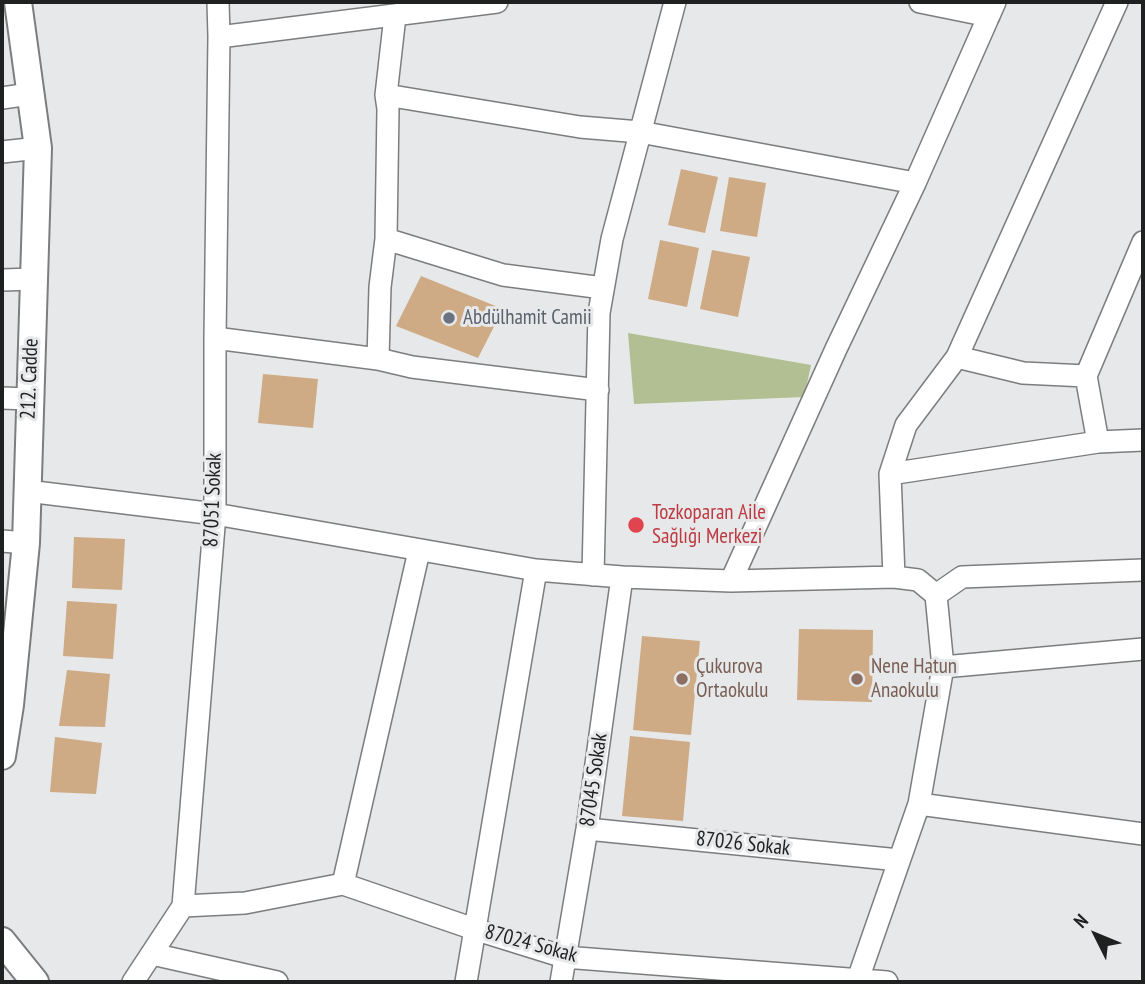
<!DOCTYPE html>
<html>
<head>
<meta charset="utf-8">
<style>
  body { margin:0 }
  #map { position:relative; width:1145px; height:984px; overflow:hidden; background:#e6e8e9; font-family:"PT Sans Narrow",sans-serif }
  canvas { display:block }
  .frame { position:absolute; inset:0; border:4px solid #1f2020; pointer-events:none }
  .north { position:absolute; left:1061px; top:900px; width:70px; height:70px; -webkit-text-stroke:5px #e6e8e9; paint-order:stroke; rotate:313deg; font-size:19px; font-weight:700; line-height:28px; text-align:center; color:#1f2020 }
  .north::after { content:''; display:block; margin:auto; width:24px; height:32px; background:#1f2020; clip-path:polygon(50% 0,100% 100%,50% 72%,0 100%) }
</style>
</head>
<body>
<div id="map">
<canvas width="1145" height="984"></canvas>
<div class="frame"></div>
<div class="north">N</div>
</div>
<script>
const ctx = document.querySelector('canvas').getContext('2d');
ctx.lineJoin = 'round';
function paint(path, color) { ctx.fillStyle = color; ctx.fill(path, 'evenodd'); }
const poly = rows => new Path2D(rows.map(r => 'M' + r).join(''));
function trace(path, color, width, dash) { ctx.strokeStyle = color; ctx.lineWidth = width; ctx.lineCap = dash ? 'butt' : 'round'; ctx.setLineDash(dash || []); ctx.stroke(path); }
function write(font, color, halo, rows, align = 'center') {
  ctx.font = font + ' "PT Sans Narrow",sans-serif'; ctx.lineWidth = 6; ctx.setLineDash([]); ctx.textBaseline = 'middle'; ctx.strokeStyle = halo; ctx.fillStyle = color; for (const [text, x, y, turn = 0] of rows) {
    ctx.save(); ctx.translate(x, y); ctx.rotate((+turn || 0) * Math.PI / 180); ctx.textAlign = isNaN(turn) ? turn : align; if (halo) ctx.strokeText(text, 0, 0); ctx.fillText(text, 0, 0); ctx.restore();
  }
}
const green = poly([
  [628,333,811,365,804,397,634,404]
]);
const building = poly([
  [681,169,718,177,705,233,668,225],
  [729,177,766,183,757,237,720,231],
  [660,240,699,248,687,307,648,299],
  [712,250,750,257,738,317,700,309],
  [421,276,503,309,478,358,396,326],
  [263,374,318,379,313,428,258,423],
  [74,537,125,539,122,590,72,588],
  [67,601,117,604,113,659,63,656],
  [799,629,873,630,872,702,797,700],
  [642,636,700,641,691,735,633,730],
  [67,670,110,674,105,727,59,726],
  [630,736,690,742,683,821,622,816],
  [55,737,102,743,96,794,50,792]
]);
const minor = poly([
  [920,2,989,16],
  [219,37,497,2],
  [386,95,580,127,640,132,915,183],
  [2,98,30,94],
  [2,152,38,148],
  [386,239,503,275,603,288],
  [2,280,34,279],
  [215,338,378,359,412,367,598,390],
  [957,357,1023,373,1086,376],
  [378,359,380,287,386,239,388,109,386,95,395,16],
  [2,398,29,399],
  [1098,442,1086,376,1143,242],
  [890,474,1098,442,1143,440],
  [27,491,215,514,536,570,622,577,731,581,894,577,918,580,936,595,943,667,919,804,857,982],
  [2,541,26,543],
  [593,575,599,313,612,239,675,2],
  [894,577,890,474,906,425,957,357,1117,2],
  [731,581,836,349,915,183,995,2],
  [936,595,962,577,1143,570],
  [943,667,1143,649],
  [919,804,1143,834],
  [587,829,899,860],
  [343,884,419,551],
  [183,906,245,903,343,884,474,929,564,957,887,982],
  [152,954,277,982],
  [133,982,183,906,215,514,215,338,219,37,218,2],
  [466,982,536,570],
  [561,982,587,829,622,577]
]);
const tertiary = poly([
  [2,756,10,705,26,543,38,148,18,2],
  [2,941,35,982]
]);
const markers = [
  [449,318,7,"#6b7280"],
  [636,525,9,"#e0444e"],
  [682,679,7,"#8d6e63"],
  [857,679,7,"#8d6e63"]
];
const worshipNames = [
  ["Abdülhamit Camii",463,318]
];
const streetNames = [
  ["212. Cadde",30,379,-88],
  ["87051 Sokak",213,500,-88],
  ["87045 Sokak",594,780,-82],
  ["87026 Sokak",743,844,6],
  ["87024 Sokak",531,944,15]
];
const healthNames = [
  ["Tozkoparan Aile",652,513],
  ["Sağlığı Merkezi",652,537]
];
const educationNames = [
  ["Çukurova",696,667],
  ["Ortaokulu",696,691],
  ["Nene Hatun",871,667],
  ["Anaokulu",871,691]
];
paint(green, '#b2bf92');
paint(building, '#ceaa85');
trace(minor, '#7c7d7f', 24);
trace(tertiary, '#7c7d7f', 30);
trace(minor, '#fff', 21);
trace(tertiary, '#fff', 26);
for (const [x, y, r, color] of markers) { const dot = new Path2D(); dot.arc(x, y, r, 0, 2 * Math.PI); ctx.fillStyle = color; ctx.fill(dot); trace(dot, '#e6e8e9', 2.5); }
write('21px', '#5b616d', '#e6e8e9', worshipNames, 'left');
write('21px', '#1f2020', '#e6e8e9', streetNames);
write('21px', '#be3a42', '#e6e8e9', healthNames, 'left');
write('21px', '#785e54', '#e6e8e9', educationNames, 'left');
</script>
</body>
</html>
